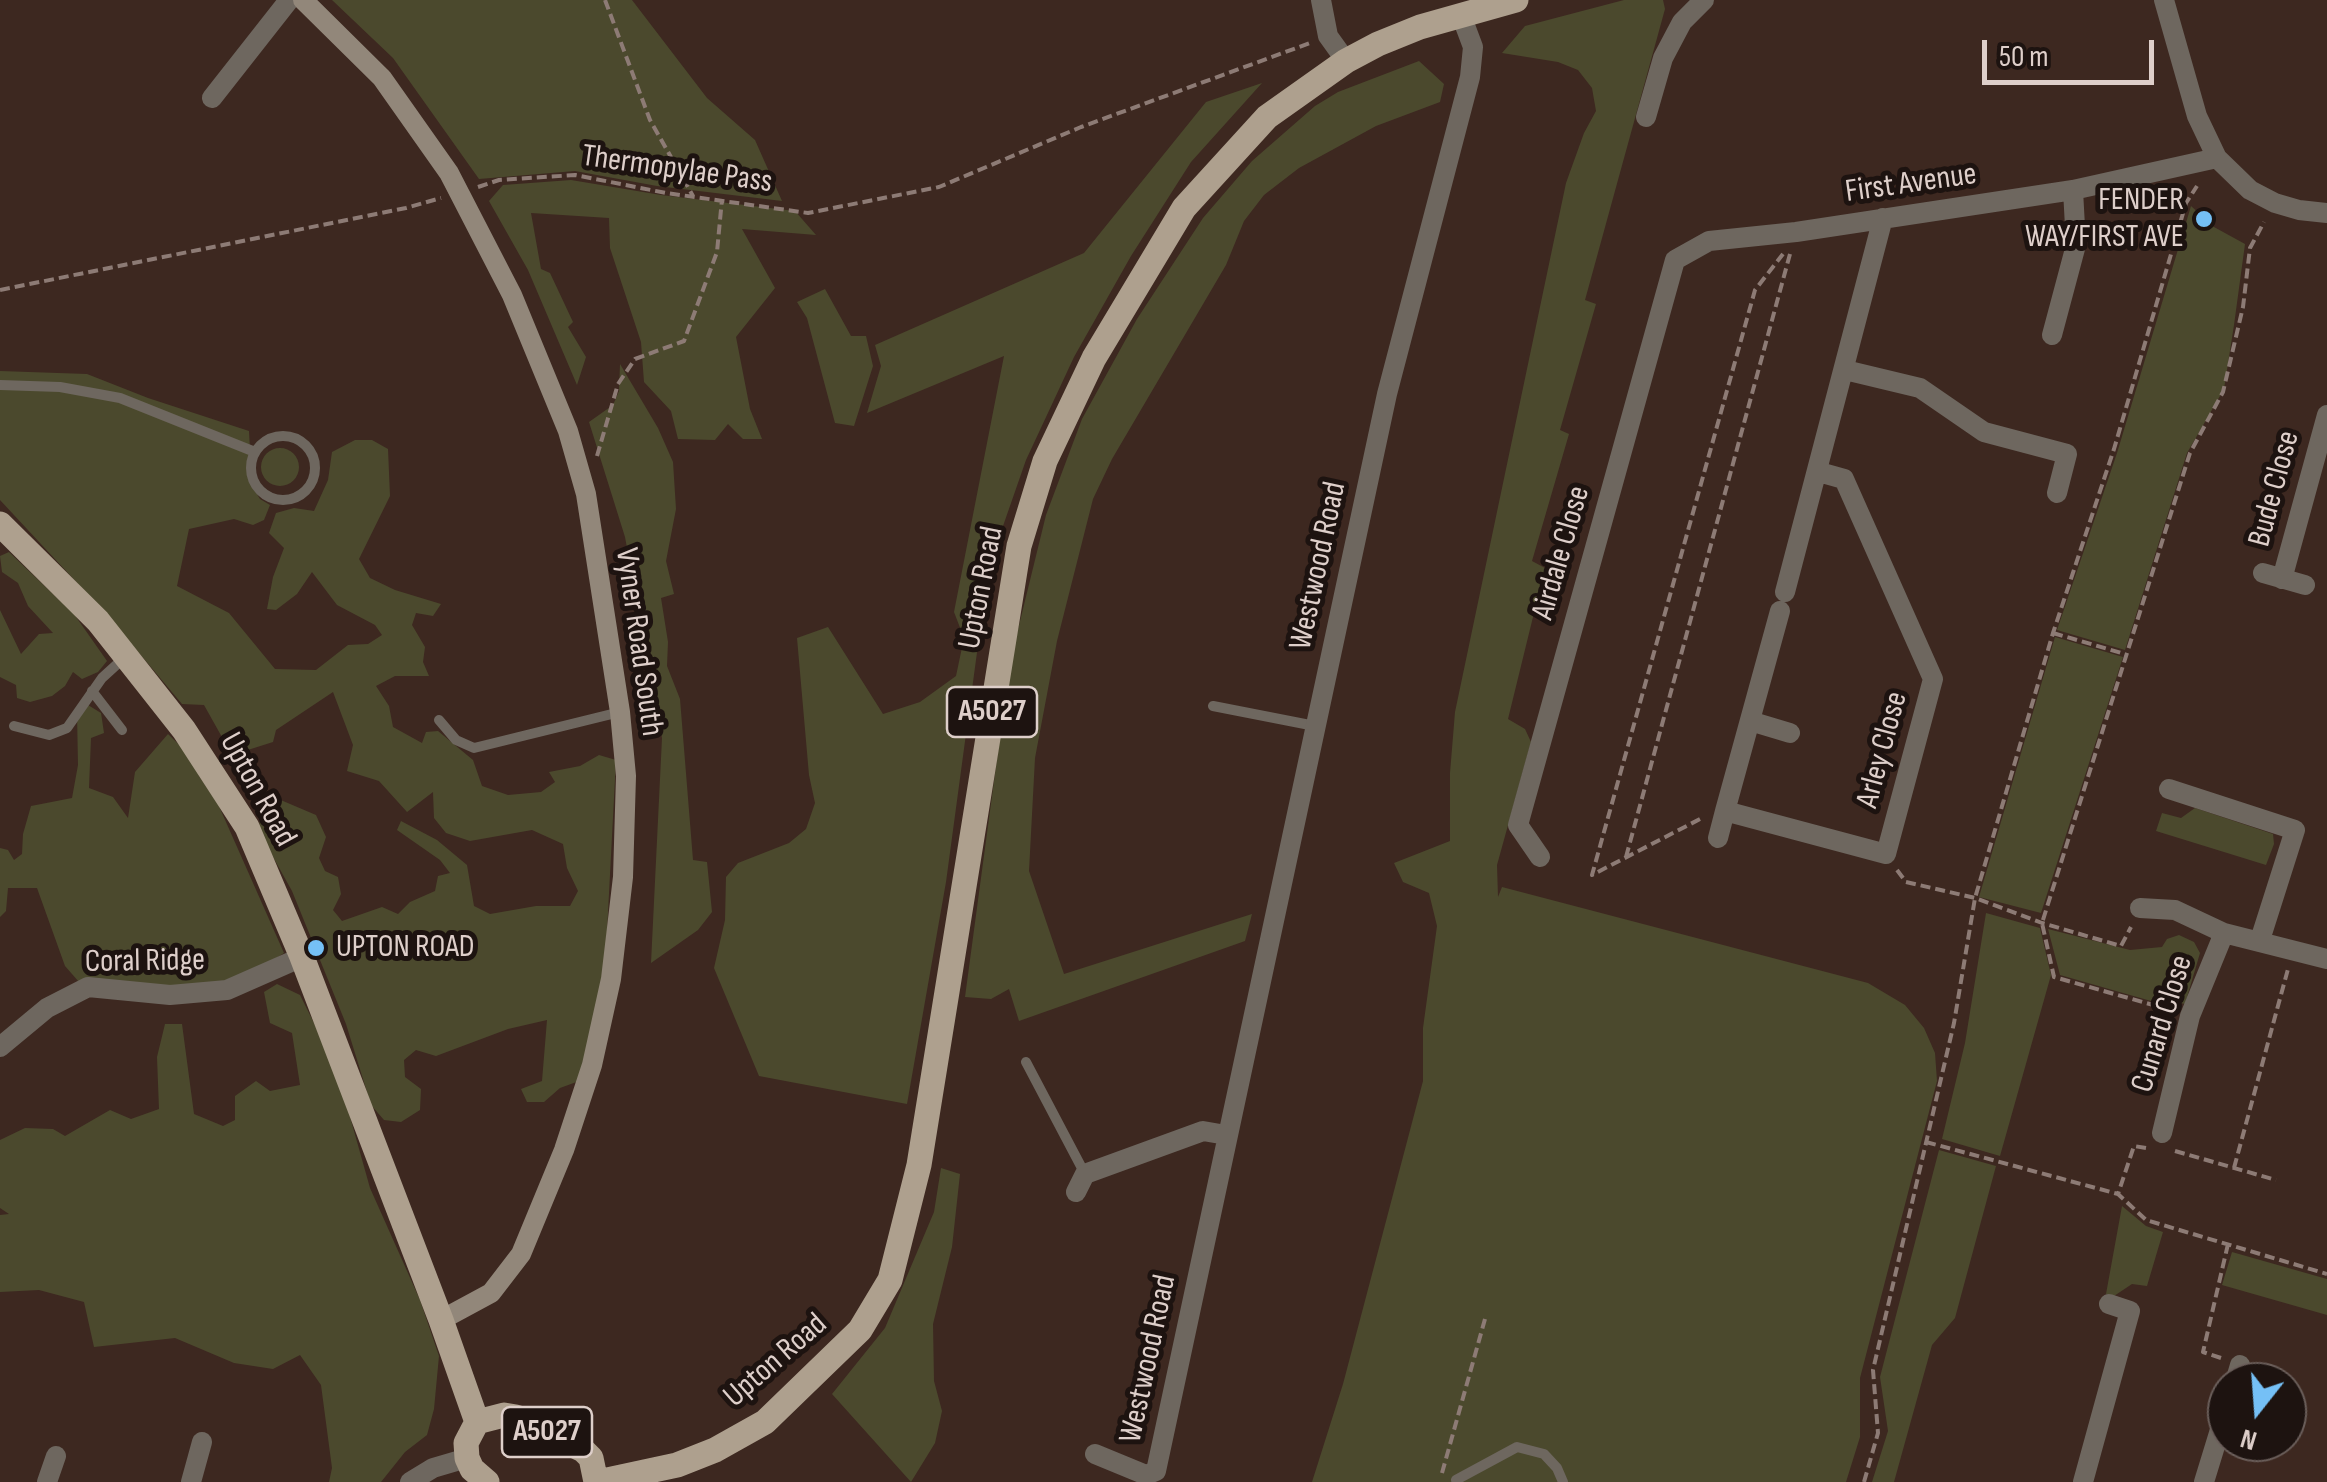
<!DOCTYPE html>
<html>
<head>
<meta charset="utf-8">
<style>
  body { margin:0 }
  #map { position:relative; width:2327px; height:1482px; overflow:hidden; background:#3d2820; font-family:"Sofia Sans Condensed",sans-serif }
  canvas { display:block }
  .north { position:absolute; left:2207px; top:1362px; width:100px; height:100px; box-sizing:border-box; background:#1d1310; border:2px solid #6a5e5a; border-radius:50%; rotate:197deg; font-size:28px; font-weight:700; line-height:40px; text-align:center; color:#decfca }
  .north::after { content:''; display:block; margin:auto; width:35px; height:45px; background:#75c0f6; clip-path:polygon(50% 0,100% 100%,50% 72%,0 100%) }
  .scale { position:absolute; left:1982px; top:40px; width:172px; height:45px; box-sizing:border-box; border:5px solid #decfca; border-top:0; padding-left:12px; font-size:30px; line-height:35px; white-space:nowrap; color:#decfca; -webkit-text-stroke:8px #1d1310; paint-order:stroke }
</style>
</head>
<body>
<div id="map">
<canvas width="2327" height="1482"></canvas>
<div class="north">N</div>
<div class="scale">50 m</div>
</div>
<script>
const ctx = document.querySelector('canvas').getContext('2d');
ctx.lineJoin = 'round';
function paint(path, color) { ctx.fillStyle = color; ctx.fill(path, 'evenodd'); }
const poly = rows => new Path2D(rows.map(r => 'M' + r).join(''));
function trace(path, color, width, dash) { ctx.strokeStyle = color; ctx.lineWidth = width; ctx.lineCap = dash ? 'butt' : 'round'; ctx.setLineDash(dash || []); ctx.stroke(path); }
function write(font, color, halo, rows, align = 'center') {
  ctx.font = font + ' "Sofia Sans Condensed",sans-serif'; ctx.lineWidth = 10; ctx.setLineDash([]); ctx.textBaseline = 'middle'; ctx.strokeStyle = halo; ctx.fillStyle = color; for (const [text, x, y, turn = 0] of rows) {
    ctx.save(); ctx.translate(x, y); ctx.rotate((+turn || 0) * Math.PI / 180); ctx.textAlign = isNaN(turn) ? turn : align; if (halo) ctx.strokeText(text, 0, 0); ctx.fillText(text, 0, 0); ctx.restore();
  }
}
const green = poly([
  [332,0,632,0,707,98,755,140,782,201,657,186,575,171,479,179,393,58],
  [1624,0,1663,0,1665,9,1585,300,1596,304,1560,430,1569,434,1532,561,1545,568,1508,719,1525,729,1531,742,1497,865,1498,897,1502,887,1868,983,1905,1005,1924,1028,1935,1053,1937,1081,1860,1378,1860,1437,1846,1482,1312,1482,1343,1384,1423,1081,1423,1028,1437,926,1429,893,1403,882,1394,863,1450,841,1450,773,1455,712,1566,183,1584,133,1596,111,1592,88,1578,70,1558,62,1502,53,1525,26],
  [1419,61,1444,84,1440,102,1376,126,1299,168,1264,195,1244,221,1226,265,1112,459,1093,499,1057,641,1035,758,1029,871,1064,974,1252,914,1245,941,1019,1021,1009,989,991,999,965,997,1010,662,1046,515,1082,419,1137,319,1203,218,1252,161,1315,106,1338,92],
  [1262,83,1191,162,1131,256,1074,357,1026,460,1003,526,983,608,946,882,907,1104,759,1076,714,968,725,920,726,877,738,863,789,843,806,829,815,803,809,775,797,638,828,627,883,714,920,702,956,676,964,638,954,612,1004,356,867,413,881,366,875,345,1084,253,1206,102],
  [571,180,661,195,795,211,816,235,742,229,775,288,736,337,750,409,762,439,743,439,728,424,715,440,678,439,671,411,644,382,641,342,610,248,609,218,531,213,541,269,550,273,573,322,568,327,586,357,577,385,528,270,489,201,503,185],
  [2191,206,2214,227,2245,244,2234,325,2224,389,2187,453,2125,650,2057,630,2117,453],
  [825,289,851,336,866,336,873,366,854,426,835,423,807,318,797,302],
  [620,364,658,428,673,462,676,509,666,561,674,594,661,598,668,642,667,666,680,699,693,860,707,862,712,912,698,930,651,963,662,738,625,537,589,422,613,405,619,391],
  [0,371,87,374,148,398,249,431,252,486,260,499,270,505,264,520,253,525,234,519,189,529,177,586,229,613,275,669,316,670,348,645,368,644,382,635,375,625,337,605,312,572,297,594,276,610,267,609,273,577,284,548,269,533,276,513,294,508,314,511,328,480,332,452,355,440,372,440,388,449,390,496,359,559,370,578,395,590,441,604,433,616,416,613,412,625,425,647,423,662,429,676,395,676,376,686,389,706,393,727,422,743,426,732,438,731,473,760,482,786,508,795,541,792,555,782,549,772,580,766,599,755,616,760,603,1008,590,1077,560,1088,544,1102,527,1102,521,1089,542,1081,547,1020,508,1029,436,1056,416,1050,404,1060,405,1077,421,1089,420,1110,401,1122,384,1120,371,1105,346,1024,292,891,258,830,265,799,276,798,316,815,326,837,319,858,325,871,338,877,341,894,333,910,342,921,382,907,398,914,410,902,435,891,438,876,450,873,440,860,397,830,401,821,437,840,467,865,474,906,490,914,536,906,570,906,578,891,567,868,563,844,532,830,470,841,446,833,434,818,433,792,407,812,379,781,347,771,353,745,333,692,276,730,273,742,232,755,204,705,182,704,107,615,0,500],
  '261 467a19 19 0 1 1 38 0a19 19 0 1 1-38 0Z',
  [9,552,74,614,107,661,98,672,82,679,73,672,65,686,52,696,30,702,17,698,16,685,0,677,0,610,21,654,39,634,53,633,28,606,18,583,2,572,0,556],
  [2055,637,2123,657,2041,913,1979,897],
  [88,705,101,713,104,733,91,738,89,788,113,797,128,818,135,772,168,734,196,761,199,776,218,804,284,953,264,966,215,988,79,982,65,966,37,888,8,888,6,911,0,917,0,848,8,850,14,860,22,854,23,834,31,806,72,798,78,765,77,713],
  [2195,808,2273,834,2274,844,2266,865,2156,831,2162,813,2181,818],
  [1986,913,2040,928,2051,975,2000,1156,1942,1139,1965,1043],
  [2048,929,2130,950,2162,947,2167,939,2179,935,2194,942,2200,953,2185,1004,2167,1000,2165,1005,2060,975],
  [277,984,300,995,315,1025,347,1106,370,1188,420,1300,439,1356,434,1409,427,1435,405,1452,381,1482,329,1482,332,1468,321,1385,300,1355,273,1369,234,1363,175,1338,94,1347,84,1302,39,1290,0,1292,0,1215,9,1214,0,1208,0,1140,25,1128,53,1129,65,1136,110,1110,131,1119,159,1109,157,1057,165,1024,182,1024,194,1114,223,1126,235,1120,235,1096,256,1081,270,1091,300,1085,292,1033,270,1023,264,992],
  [1939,1150,1996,1166,1955,1318,1932,1345,1894,1482,1872,1482,1888,1431,1880,1377],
  [941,1168,960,1174,952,1247,933,1324,934,1381,942,1411,935,1443,911,1482,832,1394,885,1328,934,1212],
  [2122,1206,2146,1226,2163,1232,2147,1286,2132,1284,2114,1296,2106,1294],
  [2232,1252,2327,1279,2327,1315,2222,1285]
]);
const path = poly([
  [605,0,650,120,693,196],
  [478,187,499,180,575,175,666,193,808,213,939,187,1081,127,1310,43],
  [0,290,406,208,441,198],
  [597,456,618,384,635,359,684,341,717,252,722,199],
  [2053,633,2125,654],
  [1700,819,1592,875,1755,290,1783,254],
  [1626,857,1790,254],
  [1897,870,1906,882,1975,898,2042,923,2121,946,2131,927],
  [2171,1010,2054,977,2042,923,2190,453,2223,392,2243,307,2250,248,2264,222],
  [1926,1142,2118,1194],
  [2146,1148,2134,1146,2118,1194,2146,1220,2327,1274],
  [2175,1151,2276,1180],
  [2234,1168,2288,969],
  [2221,1358,2203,1352,2228,1244],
  [1442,1473,1485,1319],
  [1864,1482,1878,1433,1873,1370,1954,1023,1975,898,2053,633,2114,449,2186,203,2197,186]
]);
const lane = poly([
  [0,385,60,387,120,398,255,452],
  '251 468a32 32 0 1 1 64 0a32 32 0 1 1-64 0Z',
  [92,691,122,730],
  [1213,706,1315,726],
  [439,720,456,740,474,748,620,712],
  [14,726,49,735,67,728,102,678,125,657],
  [1026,1062,1085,1174],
  [1456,1480,1517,1447,1544,1454,1557,1468,1563,1482]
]);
const street = poly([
  [1321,0,1328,36,1346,61],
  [2164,0,2197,116,2217,158,2250,190,2275,203,2299,210,2327,213],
  [212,98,289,0],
  [1646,117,1663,58,1682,22,1704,0],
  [2052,335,2076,245,2073,190],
  [1845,370,1920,388,1984,432,2067,454,2057,493],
  [2263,573,2305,585],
  [2282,579,2327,415],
  [1785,592,1883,218],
  [1780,611,1725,811,1886,854,1933,679,1844,479,1819,472],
  [1750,721,1790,733],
  [2169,789,2295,830,2260,940],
  [1718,838,1725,811],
  [1540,857,1518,825,1675,260,1709,241,1796,232,2073,190,2217,158],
  [2140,908,2175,910,2224,933,2327,959],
  [0,1047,47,1008,88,987,170,995,227,990,302,957],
  [2162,1133,2190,1016,2224,933],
  [1076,1192,1085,1174,1203,1131,1226,1135],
  [2235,1382,2240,1365],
  [1095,1454,1146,1475,1156,1471,1387,394,1470,77,1473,47,1461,15],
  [47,1482,56,1456],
  [191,1482,202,1442],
  [410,1482,433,1468,467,1458],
  [2083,1482,2130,1311,2109,1304],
  [2204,1482,2227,1407]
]);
const secondary = poly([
  [303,0,382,78,449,173,512,295,568,431,586,494,620,712,626,776,623,877,611,979,592,1065,564,1150,521,1254,491,1293,441,1320]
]);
const primary = poly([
  [0,524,98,621,184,730,247,827,302,957,441,1320,477,1422],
  [487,1482,472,1469,467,1458,466,1443,477,1422,504,1415,516,1417,583,1450,591,1458,596,1482],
  [598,1482,677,1465,715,1450,765,1422,860,1330,890,1280,919,1165,1019,546,1045,461,1094,358,1184,208,1267,117,1346,61,1378,44,1420,27,1516,0]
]);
const markers = [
  [2204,219,10,"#75c0f6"],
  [316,948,10,"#75c0f6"]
];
const shields = [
  [992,712,90],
  [547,1432,90]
];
const shieldNames = [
  ["A5027",992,712],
  ["A5027",547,1432]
];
const streetNames = [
  ["Thermopylae Pass",677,170,8],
  ["First Avenue",1911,184,-8],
  ["Bude Close",2275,489,-75],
  ["Airdale Close",1562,553,-74],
  ["Westwood Road",1319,566,-78],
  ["Upton Road",982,588,-79],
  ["Vyner Road South",638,642,82],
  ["Arley Close",1883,750,-75],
  ["Upton Road",257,790,61],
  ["Coral Ridge",145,962,-1],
  ["Cunard Close",2163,1024,-73],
  ["Westwood Road",1149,1359,-78],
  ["Upton Road",776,1361,-41]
];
const poiNames = [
  ["FENDER",2184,201],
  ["WAY/FIRST AVE",2184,238],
  ["UPTON ROAD",336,948,"left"]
];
paint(green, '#4b492d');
trace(path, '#8d7b75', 4, [10, 5]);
trace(lane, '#6e675f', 10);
trace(street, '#6e675f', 20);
trace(secondary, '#92877a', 20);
trace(primary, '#aea08e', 25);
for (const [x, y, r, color] of markers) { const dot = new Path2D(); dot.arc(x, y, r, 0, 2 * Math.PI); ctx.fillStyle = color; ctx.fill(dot); trace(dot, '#1d1310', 4); }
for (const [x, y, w] of shields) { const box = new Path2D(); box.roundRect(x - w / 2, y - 25, w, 50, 8); ctx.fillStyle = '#1d1310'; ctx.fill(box); trace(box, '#decfca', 2.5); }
write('bold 30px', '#decfca', null, shieldNames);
write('32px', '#decfca', '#1d1310', streetNames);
write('32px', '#decfca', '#1d1310', poiNames, 'right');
</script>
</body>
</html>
